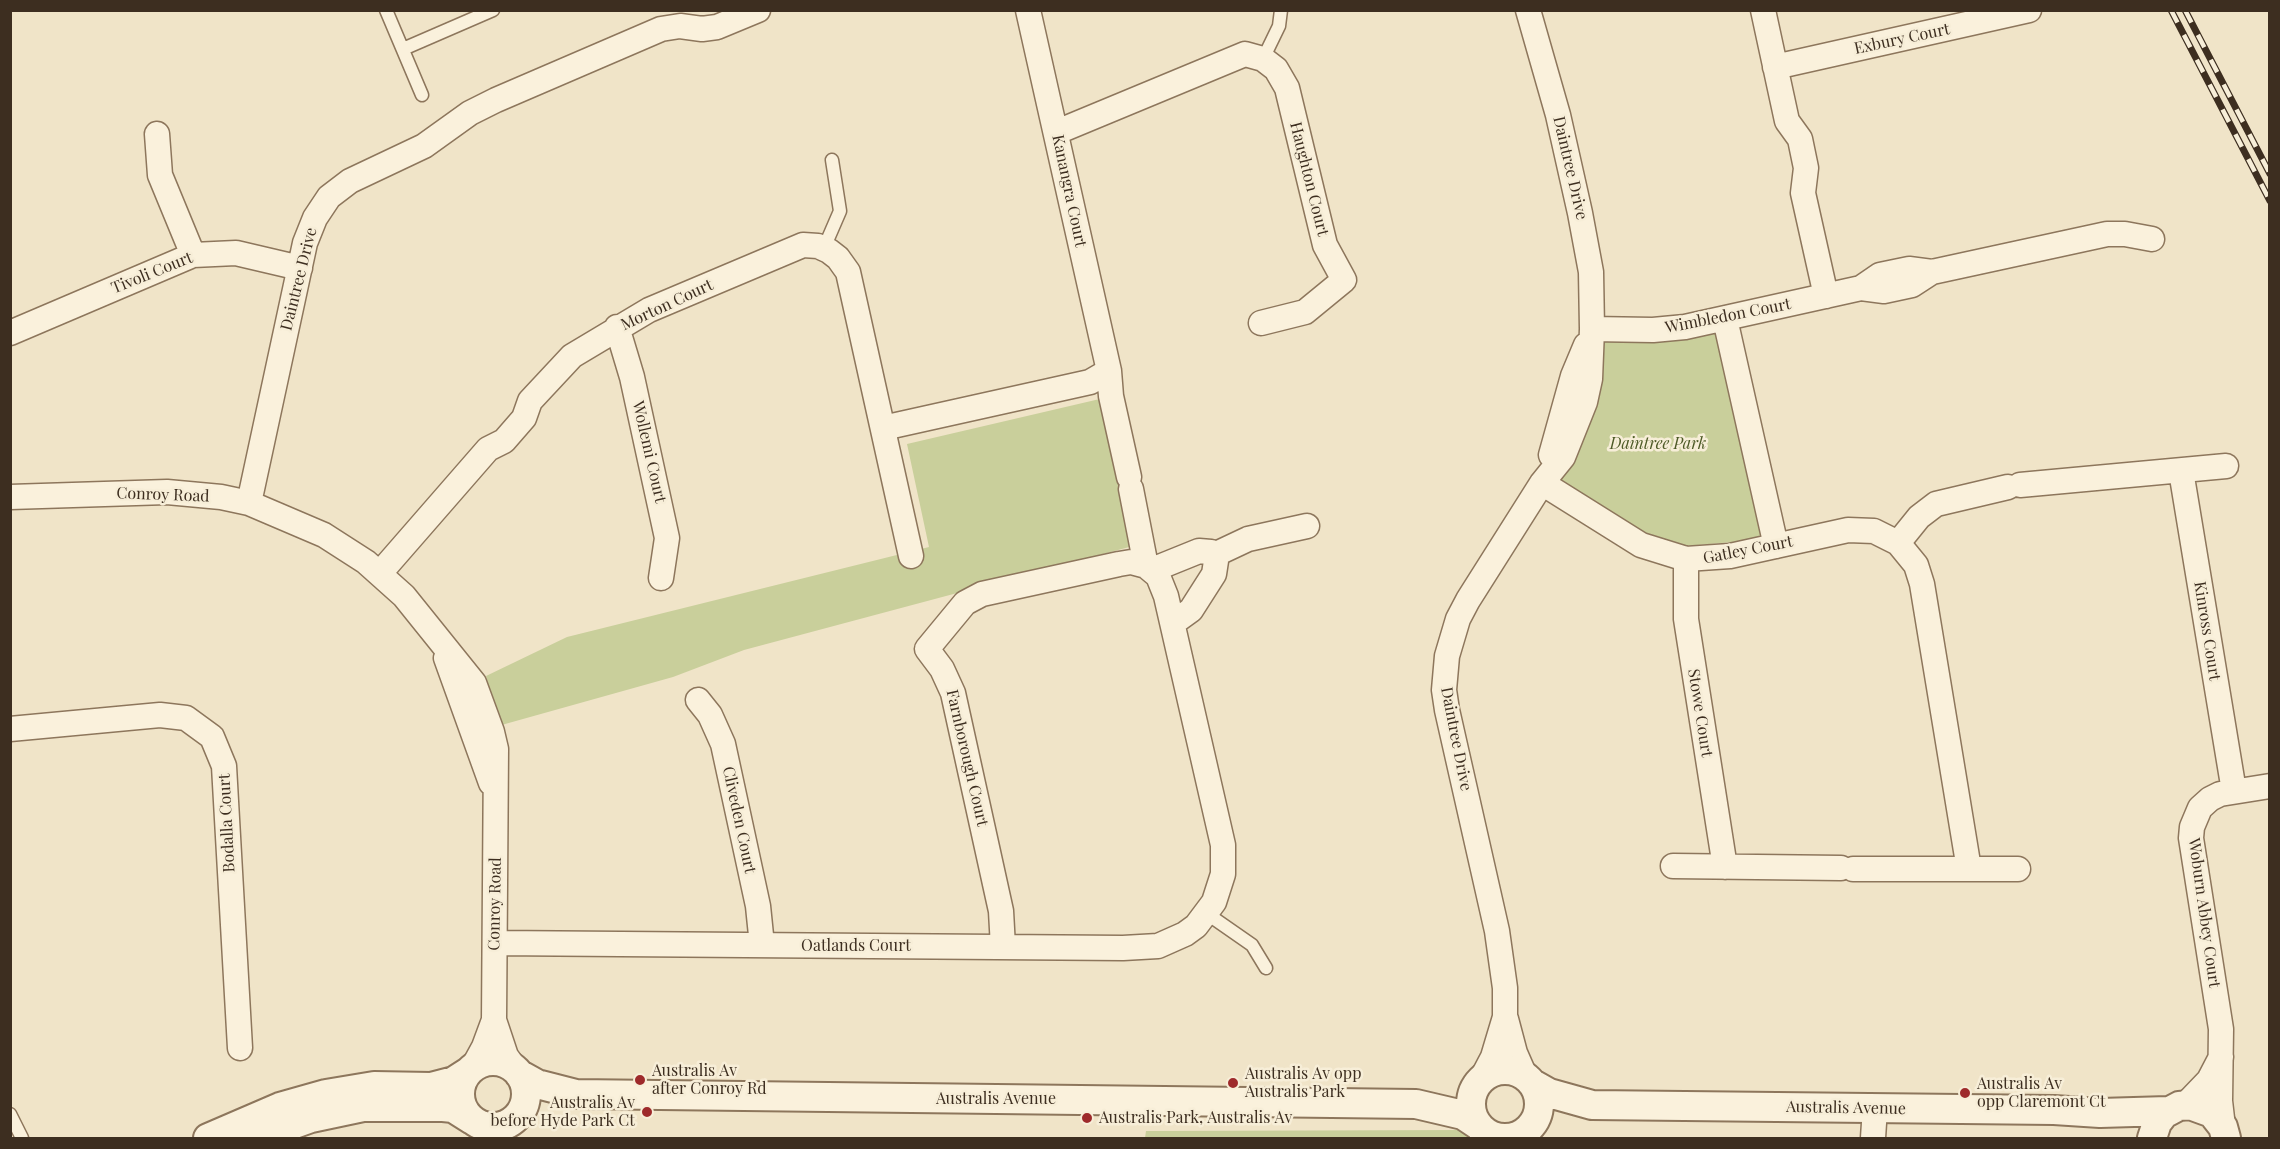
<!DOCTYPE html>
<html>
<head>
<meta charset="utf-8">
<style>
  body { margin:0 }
  #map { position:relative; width:2280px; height:1149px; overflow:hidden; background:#f0e4c8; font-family:"Playfair Display",serif }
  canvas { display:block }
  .frame { position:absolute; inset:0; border:12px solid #3d2e20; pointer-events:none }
</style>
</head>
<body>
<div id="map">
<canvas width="2280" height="1149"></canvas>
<div class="frame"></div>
</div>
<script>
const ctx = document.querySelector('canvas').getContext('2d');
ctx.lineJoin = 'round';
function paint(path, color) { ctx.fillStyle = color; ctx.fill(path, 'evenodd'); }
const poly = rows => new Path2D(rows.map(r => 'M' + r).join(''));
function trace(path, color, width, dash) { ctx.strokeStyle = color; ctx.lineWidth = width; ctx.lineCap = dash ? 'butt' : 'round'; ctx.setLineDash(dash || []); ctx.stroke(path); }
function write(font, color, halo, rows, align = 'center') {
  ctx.font = font + ' "Playfair Display",serif'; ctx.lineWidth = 5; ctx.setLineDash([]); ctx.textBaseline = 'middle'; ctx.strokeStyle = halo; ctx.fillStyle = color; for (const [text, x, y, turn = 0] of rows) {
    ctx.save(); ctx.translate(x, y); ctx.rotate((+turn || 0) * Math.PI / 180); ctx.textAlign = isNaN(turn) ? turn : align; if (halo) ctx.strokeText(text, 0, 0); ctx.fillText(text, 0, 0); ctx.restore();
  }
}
const green = poly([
  [1718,330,1768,539,1662,548,1558,480,1602,337],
  [1104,398,1133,546,744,650,673,677,498,726,486,676,567,637,929,547,907,444],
  [1462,1130,1469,1138,1145,1138,1146,1131]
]);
const service = poly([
  [386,10,422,95],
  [403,49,493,10],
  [1263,59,1279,26,1281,10],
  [824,248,840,211,832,160],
  [1206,913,1252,945,1266,968],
  [10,1114,22,1138],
  [1520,1138,1525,1132]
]);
const minor = poly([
  [1028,10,1109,371,1111,396,1129,477],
  [1763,10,1787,121,1800,139,1806,168,1803,193,1826,296],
  [1775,67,2029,10],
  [1057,132,1245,54,1263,59,1276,69,1287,88,1325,245,1344,280,1305,312,1261,323],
  [157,134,160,175,193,255],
  [1861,288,1880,275,1909,269,1932,272,2107,234,2125,234,2152,239],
  [1725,319,1776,546],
  [617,327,632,377,667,538,661,578],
  [1592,329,1653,330,1685,327,1861,288,1884,291,1912,285,1932,272],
  [10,333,193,255,236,253,300,268],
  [883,428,1090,382,1109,371],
  [1551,455,1573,376,1586,345],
  [2181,471,2234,791],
  [1542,483,1641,545,1686,559,1730,556,1848,530,1874,531,1898,543,1916,565,1922,584,1969,869],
  [2020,485,2226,466],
  [1131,489,1146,566],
  [10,497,167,492,221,497,249,503,324,535,366,562,404,596,474,683,492,732,496,749,494,1020,506,1056,516,1070],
  [249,503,305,243,315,218,329,197,350,181,424,146,470,113,496,100,661,29,680,26,702,29,717,27,758,10],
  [1898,543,1919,517,1936,504,2008,487],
  [1214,555,1248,539,1307,526],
  [1686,559,1686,619,1725,867],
  [1152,570,1199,551,1211,552,1216,561,1214,574,1191,610,1173,623],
  [380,573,488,449,504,441,524,418,530,401,572,356,649,310,803,245,818,246,829,251,838,258,848,272,911,556],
  [446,658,491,783],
  [698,700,710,715,723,744,758,906,762,945],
  [10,729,160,715,186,718,212,737,224,766,240,1048],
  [1673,866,1841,868],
  [1853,869,2018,869],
  [495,943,1123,948,1158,946,1185,934,1196,926,1214,902,1223,874,1223,845,1166,596,1158,576,1146,566,1131,562,1119,564,982,594,965,603,927,649,942,669,953,693,1001,911,1003,947],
  [1506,1019,1515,1053,1525,1076],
  [472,1069,484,1047,494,1020],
  [1482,1078,1493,1057,1505,1017,1505,988,1497,931,1447,710,1444,690,1447,656,1458,619,1468,600,1542,483,1563,457,1585,402,1590,379,1592,329,1591,272,1580,213,1558,115,1528,10],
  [2185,1105,2209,1080,2221,1057],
  [487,1127,488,1138],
  [2223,1127,2220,1101,2221,1029,2191,838,2192,827,2200,808,2210,799,2220,794,2270,786],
  [1873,1138,1875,1108]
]);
const tertiary = poly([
  '460 1094a33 33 0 1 1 66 0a33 33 0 1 1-66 0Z',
  '1471 1104a34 34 0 1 1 68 0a34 34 0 1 1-68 0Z',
  [519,1074,537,1084,576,1094,1416,1104,1463,1115,1478,1125],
  [1533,1084,1549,1093,1592,1105,2054,1110,2100,1113,2168,1111],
  [208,1138,280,1107,326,1094,374,1086,431,1087,454,1081,468,1072],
  [255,1138,311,1118,363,1107,443,1107,453,1108,472,1120],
  [2152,1138,2157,1123,2164,1114,2179,1106,2190,1105,2212,1113,2223,1127,2226,1138]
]);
const rail = poly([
  [2171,10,2270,201],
  [2185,10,2270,174]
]);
const markers = [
  [640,1080,6,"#9e2a2b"],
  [1233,1083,6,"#9e2a2b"],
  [1965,1093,6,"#9e2a2b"],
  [647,1112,6,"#9e2a2b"],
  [1087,1118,6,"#9e2a2b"]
];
const streetNames = [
  ["Exbury Court",1902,39,-12],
  ["Daintree Drive",1570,168,77],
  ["Haughton Court",1309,179,76],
  ["Kanangra Court",1069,191,78],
  ["Tivoli Court",152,273,-22],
  ["Daintree Drive",299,279,-76],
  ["Morton Court",667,305,-25],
  ["Wimbledon Court",1728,316,-11],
  ["Wollemi Court",649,452,77],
  ["Conroy Road",163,495,2],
  ["Gatley Court",1748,550,-11],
  ["Kinross Court",2207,631,81],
  ["Stowe Court",1700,713,81],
  ["Daintree Drive",1456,739,79],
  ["Farnborough Court",967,758,77],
  ["Cliveden Court",739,820,78],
  ["Bodalla Court",227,823,-93],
  ["Conroy Road",495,904,-89],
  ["Woburn Abbey Court",2204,913,82],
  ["Oatlands Court",856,946],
  ["Australis Avenue",996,1099],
  ["Australis Avenue",1846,1108,1]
];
const parkNames = [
  ["Daintree Park",1658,444]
];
const poiNames = [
  ["Australis Av",652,1071],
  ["after Conroy Rd",652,1089],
  ["Australis Av opp",1245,1074],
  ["Australis Park",1245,1092],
  ["Australis Av",1977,1084],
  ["opp Claremont Ct",1977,1102],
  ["Australis Av",635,1103,"right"],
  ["before Hyde Park Ct",635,1121,"right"],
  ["Australis Park, Australis Av",1099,1118]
];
paint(green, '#c9cf9b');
trace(service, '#8d765c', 15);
trace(minor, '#8d765c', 27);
trace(tertiary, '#8d765c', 32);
trace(service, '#faf1dc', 12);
trace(minor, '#faf1dc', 24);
trace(tertiary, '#faf1dc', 28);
trace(rail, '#3d2e20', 7);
trace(rail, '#f7eed8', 4.5, [14]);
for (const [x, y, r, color] of markers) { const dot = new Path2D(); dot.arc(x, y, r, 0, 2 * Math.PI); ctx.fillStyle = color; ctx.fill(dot); trace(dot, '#f7eed8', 2); }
write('16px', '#3d2e20', '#f7eed8', streetNames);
write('italic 16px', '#4d5a26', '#f7eed8', parkNames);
write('16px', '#3d2e20', '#f7eed8', poiNames, 'left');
</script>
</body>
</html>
